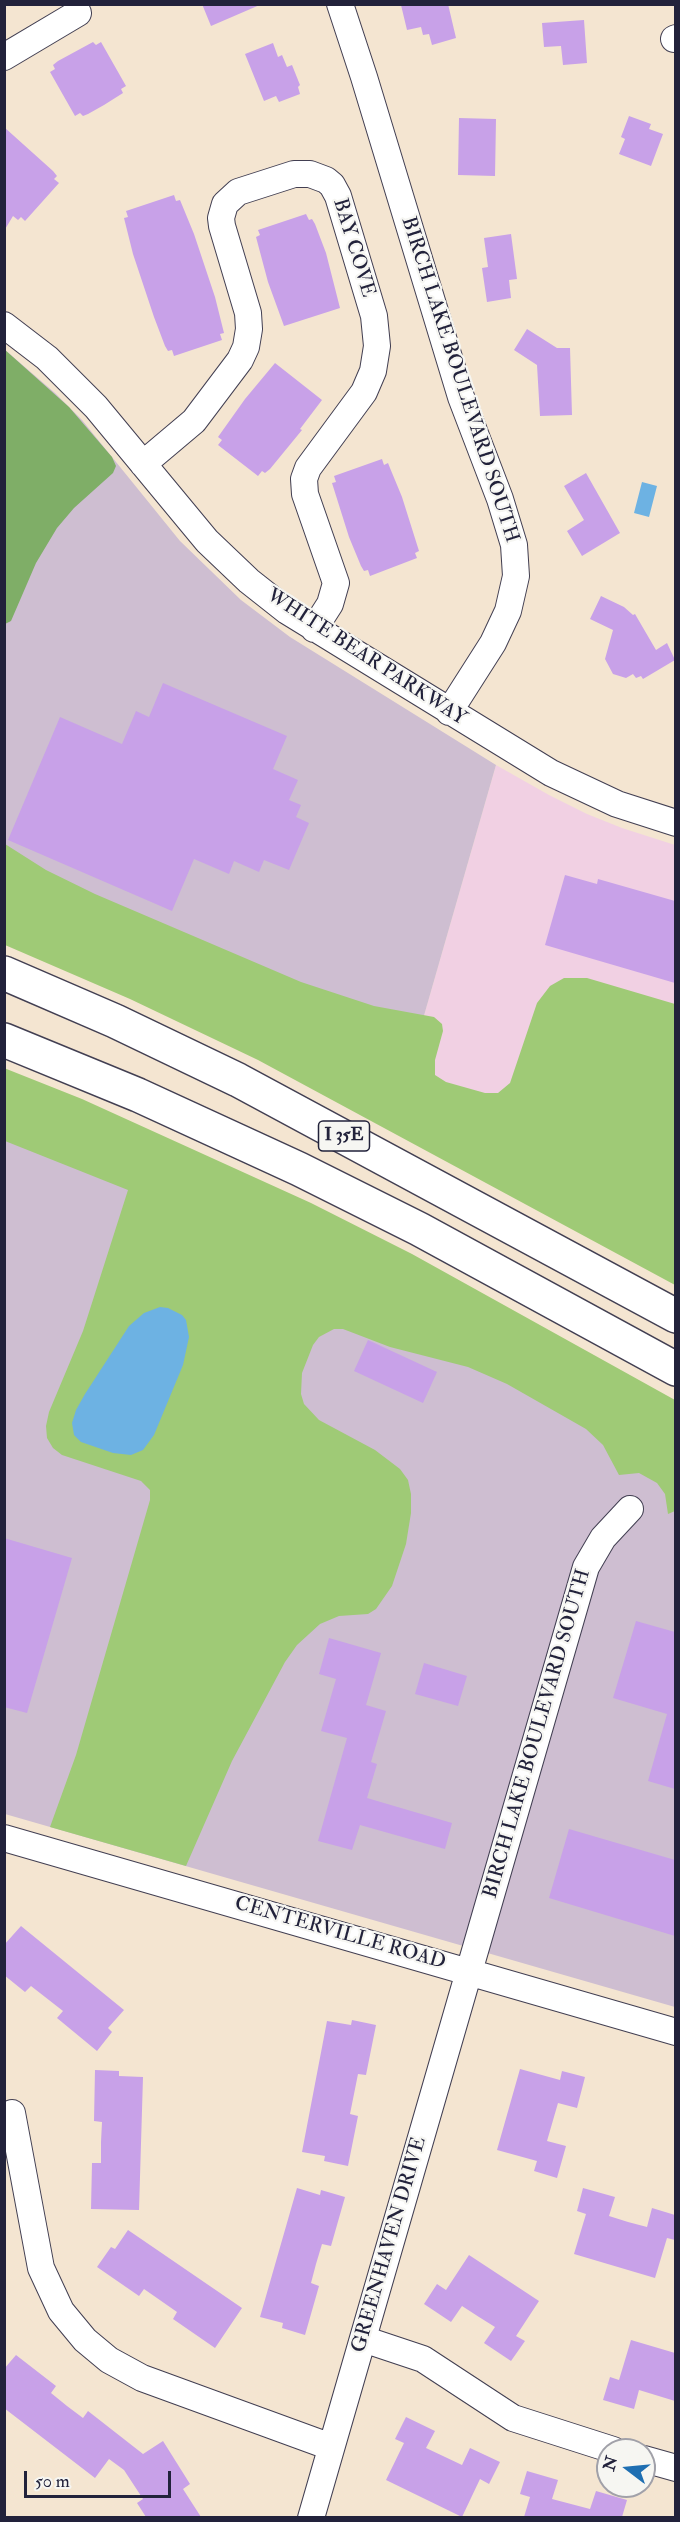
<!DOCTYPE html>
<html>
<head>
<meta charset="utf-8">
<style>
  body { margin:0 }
  #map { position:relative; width:680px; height:2522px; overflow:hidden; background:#f4e5d1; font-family:"IM FELL Double Pica",serif }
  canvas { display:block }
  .frame { position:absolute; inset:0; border:6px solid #22223b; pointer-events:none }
  .north { position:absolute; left:596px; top:2438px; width:60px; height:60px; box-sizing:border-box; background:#f6f6f2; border:2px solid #a1a1a9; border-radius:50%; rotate:286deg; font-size:16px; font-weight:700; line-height:24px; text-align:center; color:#22223b }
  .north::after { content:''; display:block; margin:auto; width:21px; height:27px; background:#1f6fb2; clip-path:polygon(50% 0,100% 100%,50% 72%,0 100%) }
  .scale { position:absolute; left:24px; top:2471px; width:147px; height:27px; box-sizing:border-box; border:3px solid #22223b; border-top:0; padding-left:8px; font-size:18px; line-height:21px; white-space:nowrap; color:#22223b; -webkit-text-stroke:4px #f6f6f2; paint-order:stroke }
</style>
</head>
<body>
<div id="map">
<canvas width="680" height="2522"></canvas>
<div class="frame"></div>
<div class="north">N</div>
<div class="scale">50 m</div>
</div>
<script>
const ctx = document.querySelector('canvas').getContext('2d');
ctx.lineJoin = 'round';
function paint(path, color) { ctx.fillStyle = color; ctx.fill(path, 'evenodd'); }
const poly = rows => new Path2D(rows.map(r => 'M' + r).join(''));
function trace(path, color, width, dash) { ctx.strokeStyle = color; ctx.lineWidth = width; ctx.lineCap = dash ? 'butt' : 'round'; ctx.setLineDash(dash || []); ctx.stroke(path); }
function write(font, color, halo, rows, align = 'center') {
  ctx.font = font + ' "IM FELL Double Pica",serif'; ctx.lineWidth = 4.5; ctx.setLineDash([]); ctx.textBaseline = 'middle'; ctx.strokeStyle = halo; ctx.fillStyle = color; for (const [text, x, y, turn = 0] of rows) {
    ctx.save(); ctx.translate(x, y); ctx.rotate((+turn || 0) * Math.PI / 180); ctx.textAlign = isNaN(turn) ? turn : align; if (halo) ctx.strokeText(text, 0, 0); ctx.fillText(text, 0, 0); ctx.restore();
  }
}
const built = poly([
  [496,765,549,795,587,814,622,828,675,845,675,1257,398,1106]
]);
const industrial = poly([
  [4,349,55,393,82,420,180,541,241,600,290,637,496,765,398,1106,5,918],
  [4,1105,675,1440,675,2007,5,1814]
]);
const green = poly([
  [5,844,46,870,95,894,301,982,374,1006,434,1017,442,1024,443,1031,435,1060,435,1075,446,1082,485,1093,498,1093,510,1083,537,1003,550,986,564,978,587,978,675,1004,675,1285,258,1060,130,999,5,945],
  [4,1068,82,1099,311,1203,412,1254,675,1400,675,1511,668,1514,665,1494,657,1483,639,1473,619,1475,603,1445,586,1429,507,1384,468,1367,390,1347,343,1329,334,1329,319,1337,313,1345,302,1373,301,1394,304,1404,319,1420,375,1450,400,1469,408,1480,411,1494,411,1513,406,1544,392,1586,376,1609,368,1614,339,1616,320,1624,297,1645,285,1662,232,1761,186,1866,50,1827,76,1755,150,1500,150,1490,141,1481,62,1455,53,1448,47,1438,46,1426,49,1412,83,1331,128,1190,5,1141]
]);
const forest = poly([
  [4,349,69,407,112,457,116,466,113,473,74,508,57,528,36,563,11,621,5,624]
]);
const water = poly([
  [642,482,657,486,649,517,634,513],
  [160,1307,168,1308,182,1315,186,1320,189,1337,183,1365,154,1435,143,1450,131,1455,113,1453,81,1442,74,1435,72,1423,76,1410,85,1394,129,1326,144,1313]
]);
const building = poly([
  [202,4,262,4,211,26],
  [448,4,456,38,432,45,429,34,423,35,421,27,407,30,401,5],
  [584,20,587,63,563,65,561,46,544,47,542,23],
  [93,42,96,45,101,42,126,86,121,89,123,93,104,105,88,114,83,116,80,113,75,116,50,72,55,69,53,65,58,61],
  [273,43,278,57,282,55,287,67,292,65,300,85,298,87,300,94,279,102,276,96,264,101,245,54],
  [629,116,651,124,649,129,663,134,651,166,619,154,625,139,621,137],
  [459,118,496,119,495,176,458,175],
  [4,127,53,171,57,176,54,179,59,183,25,221,21,217,18,220,13,216,4,231],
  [174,195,176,201,180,200,194,234,215,297,224,333,220,334,222,340,174,356,172,350,168,351,165,346,154,317,133,254,124,218,128,217,126,211],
  [306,214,309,220,312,219,315,224,326,253,340,308,284,326,268,282,256,237,260,235,258,230],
  [511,234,517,279,509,280,511,298,487,302,482,268,488,267,484,238],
  [527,329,557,348,570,348,572,415,540,416,537,365,514,350],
  [275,363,322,400,300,429,302,430,270,469,265,473,262,471,258,476,218,445,222,440,218,437,245,399],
  [382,459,384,465,388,463,390,468,402,497,419,551,415,553,417,558,370,576,368,570,364,571,361,566,349,537,332,483,336,482,334,476],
  [586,473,620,533,582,556,567,531,584,520,564,486],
  [601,596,624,607,633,615,635,614,656,650,667,643,675,660,643,679,641,676,636,678,633,674,626,678,613,674,605,659,613,630,590,619],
  [163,683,287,736,273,769,298,780,289,800,301,805,296,817,309,823,289,870,264,860,259,872,234,861,229,874,194,859,172,911,8,840,60,717,122,744,136,711,149,717],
  [565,875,597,884,598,879,675,901,675,983,545,945],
  [368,1340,437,1372,423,1403,354,1371],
  [4,1538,72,1558,27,1713,4,1707],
  [636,1621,675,1632,675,1789,648,1781,667,1714,613,1698],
  [329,1638,381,1653,366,1705,386,1711,371,1762,377,1764,367,1798,452,1823,445,1849,360,1825,352,1850,318,1841,347,1738,321,1731,336,1679,319,1674],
  [424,1663,467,1676,458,1706,415,1694],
  [569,1829,675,1860,675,1936,549,1898],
  [21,1926,124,2010,108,2028,112,2032,97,2051,57,2018,63,2011,31,1986,25,1992,4,1975,4,1945],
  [352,2020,376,2025,366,2075,358,2074,350,2114,358,2116,348,2166,324,2161,325,2156,302,2152,327,2021,351,2025],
  [520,2069,560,2080,562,2071,585,2077,577,2108,558,2103,547,2141,566,2146,557,2178,534,2171,537,2161,497,2150],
  [95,2070,119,2071,119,2076,143,2077,139,2210,91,2209,92,2163,101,2163,101,2142,102,2122,94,2121],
  [297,2188,320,2195,321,2190,345,2197,331,2246,322,2244,316,2264,311,2283,319,2286,305,2335,282,2328,283,2323,260,2317],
  [583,2188,615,2197,609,2216,628,2222,647,2227,652,2208,675,2215,675,2240,667,2238,655,2278,574,2254,586,2214,577,2211],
  [128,2230,242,2308,215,2348,173,2319,177,2312,144,2289,139,2296,97,2267,111,2247,115,2249],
  [469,2255,539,2301,516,2336,525,2341,511,2361,484,2343,495,2327,479,2317,462,2306,451,2322,424,2304,437,2284,446,2290],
  [631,2340,675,2353,675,2401,639,2390,634,2409,603,2400,610,2377,619,2380],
  [16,2355,56,2386,51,2393,67,2406,83,2418,88,2411,143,2454,163,2441,190,2484,183,2489,201,2517,146,2517,137,2503,143,2499,124,2470,109,2459,95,2478,4,2408,4,2369],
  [406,2417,435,2431,426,2448,462,2465,470,2448,500,2462,489,2484,480,2479,462,2517,386,2480,404,2443,395,2439],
  [527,2471,558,2480,552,2499,590,2509,596,2491,627,2500,622,2517,524,2517,530,2497,520,2494]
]);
const minor = poly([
  [340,4,364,77,461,397,500,499,514,545,516,576,508,611,493,643,449,712],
  [674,39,676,38],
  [4,57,78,13],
  [4,325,47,358,96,407,207,541,249,581,287,611,551,773,617,804,676,823],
  [143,464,194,421,240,360,246,347,249,329,248,313,222,226,221,218,225,204,238,192,294,174,310,174,326,180,332,185,338,196,374,316,377,346,373,371,364,392,308,468,304,479,305,494,336,583,330,604,314,629],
  [4,1838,676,2032],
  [12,2113,41,2268,61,2311,85,2340,109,2360,142,2378,331,2447],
  [363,2339,423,2359,513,2418,613,2450],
  [644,2459,676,2468],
  [311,2518,586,1567,603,1538,630,1509]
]);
const highway = poly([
  [4,973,115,1021,238,1080,676,1316],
  [4,1040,138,1095,299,1169,419,1229,676,1369]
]);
const shields = [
  [344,1136,51]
];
const shieldNames = [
  ["I 35E",344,1136]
];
const streetNames = [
  ["BAY COVE",353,248,73],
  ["BIRCH LAKE BOULEVARD SOUTH",459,380,72],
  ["WHITE BEAR PARKWAY",366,658,33],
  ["BIRCH LAKE BOULEVARD SOUTH",538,1734,-74],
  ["CENTERVILLE ROAD",340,1934,16],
  ["GREENHAVEN DRIVE",390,2245,-74]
];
paint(built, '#f1d0e3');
paint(industrial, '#cebed1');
paint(green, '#9fca76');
paint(forest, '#7fae67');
paint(water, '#6db2e3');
paint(building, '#c8a1e8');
trace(minor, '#423f52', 28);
trace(highway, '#423f52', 36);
trace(minor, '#fff', 26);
trace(highway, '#fff', 33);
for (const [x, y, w] of shields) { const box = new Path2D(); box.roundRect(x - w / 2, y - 15, w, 30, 4.5); ctx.fillStyle = '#f6f6f2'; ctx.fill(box); trace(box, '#22223b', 1.5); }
write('bold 18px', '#22223b', null, shieldNames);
write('20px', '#22223b', '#f6f6f2', streetNames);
</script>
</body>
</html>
